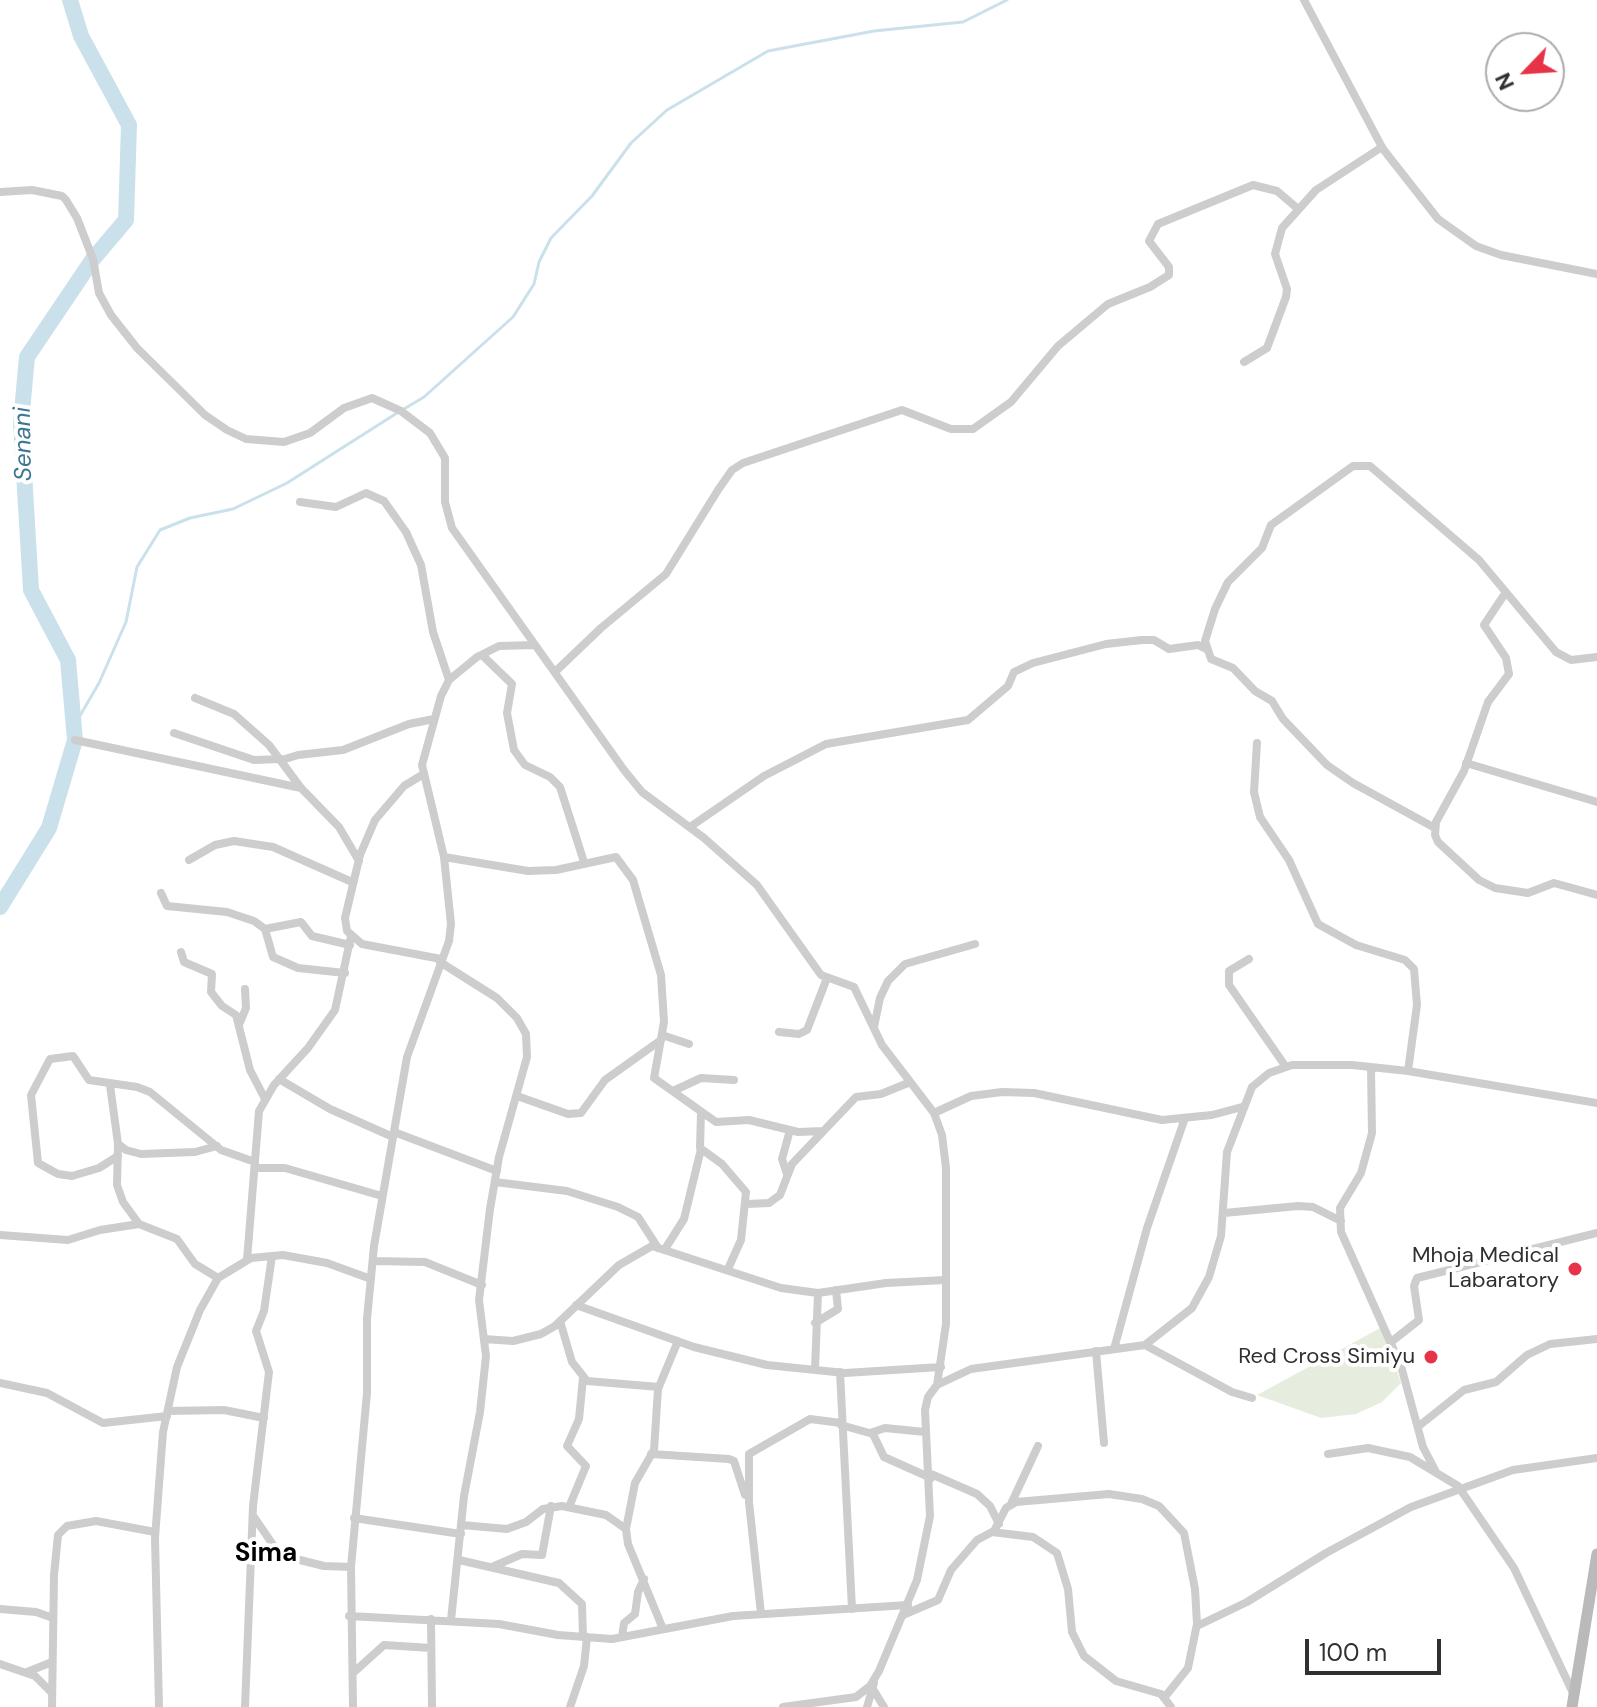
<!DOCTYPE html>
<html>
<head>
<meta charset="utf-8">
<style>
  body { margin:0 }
  #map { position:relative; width:1597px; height:1707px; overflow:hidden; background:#fff; font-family:"DM Sans",sans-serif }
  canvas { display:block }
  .north { position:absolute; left:1485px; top:32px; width:80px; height:80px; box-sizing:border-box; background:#fff; border:2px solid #acacac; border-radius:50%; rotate:245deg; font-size:22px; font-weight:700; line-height:32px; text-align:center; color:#303030 }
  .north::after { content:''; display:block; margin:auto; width:28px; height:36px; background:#e63348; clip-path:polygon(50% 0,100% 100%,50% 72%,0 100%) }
  .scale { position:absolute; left:1305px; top:1639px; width:136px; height:36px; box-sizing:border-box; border:4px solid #303030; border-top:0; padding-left:10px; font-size:24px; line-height:28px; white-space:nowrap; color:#303030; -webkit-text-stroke:6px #fff; paint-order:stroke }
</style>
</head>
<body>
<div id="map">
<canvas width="1597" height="1707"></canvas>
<div class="north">N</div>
<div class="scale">100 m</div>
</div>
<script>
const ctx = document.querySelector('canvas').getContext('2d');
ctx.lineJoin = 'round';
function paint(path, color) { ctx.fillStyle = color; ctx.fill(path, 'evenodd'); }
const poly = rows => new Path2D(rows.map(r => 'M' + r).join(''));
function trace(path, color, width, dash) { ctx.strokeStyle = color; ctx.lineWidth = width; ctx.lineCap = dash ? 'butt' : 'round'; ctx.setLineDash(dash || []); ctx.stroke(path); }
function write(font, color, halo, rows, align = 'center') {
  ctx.font = font + ' "DM Sans",sans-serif'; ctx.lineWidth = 8; ctx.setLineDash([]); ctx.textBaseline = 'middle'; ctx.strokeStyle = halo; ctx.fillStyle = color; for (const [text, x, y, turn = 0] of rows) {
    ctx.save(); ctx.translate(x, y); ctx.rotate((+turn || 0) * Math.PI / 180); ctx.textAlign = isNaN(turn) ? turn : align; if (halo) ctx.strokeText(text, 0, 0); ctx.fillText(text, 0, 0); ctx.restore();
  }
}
const green = poly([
  [1382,1327,1401,1383,1382,1402,1356,1414,1321,1418,1257,1395]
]);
const stream = poly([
  [404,409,424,397,513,317,534,284,539,262,551,238,592,196,631,143,667,110,768,51,874,31,963,22,1007,0],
  [74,726,99,683,126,622,137,567,160,530,190,518,233,509,287,483,397,413]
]);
const river = poly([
  [0,907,49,828,75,740,68,660,31,590,21,422,27,357,93,259,126,220,129,125,81,36,70,0]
]);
const street = poly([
  [1304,0,1383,149,1438,219,1476,246,1501,255,1597,274],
  [0,192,32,190,62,196,66,200,77,218,93,259,99,293,111,315,137,348,205,415,227,430,246,439,284,442,310,433,344,408,372,398,401,411,430,433,445,458,445,502,452,528,624,770,642,792,704,838,757,885,821,975,854,987,882,1045,934,1113,942,1135,946,1168,946,1324,937,1385],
  [1244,362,1267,348,1286,297,1287,289,1275,254,1282,228,1316,190,1382,147],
  [300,502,336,507,366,493,384,501,406,532,421,565,433,632,449,680],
  [1506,592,1484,625,1506,658,1509,674,1488,702,1464,771,1436,822,1435,835,1438,842,1479,880,1495,888,1528,893,1554,883,1597,895],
  [482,655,512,684,507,713,514,750,525,765,550,777,560,787,584,862],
  [556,671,601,628,666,574,718,490,732,470,743,463,902,410,951,429,973,429,1011,402,1058,346,1108,304,1150,287,1169,275,1169,267,1149,241,1158,224,1253,185,1277,191,1297,208],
  [195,698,234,714,269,745,301,788,339,827,359,861],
  [174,733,254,760,281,759],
  [75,740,301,788],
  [1257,743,1254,792,1260,817,1289,860,1318,924,1356,945,1405,960,1414,969,1417,1005,1408,1071],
  [282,760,298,755,343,750,409,724,434,719],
  [1466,763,1597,802],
  [422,775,404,786,375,820,360,855,345,918,347,931,362,944,441,959],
  [690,827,764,776,826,744,968,720,1008,686,1014,672,1033,663,1106,644,1142,640,1154,640,1169,649,1198,645,1206,649],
  [1435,828,1353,783,1327,765,1283,719,1272,701,1255,691,1233,668,1211,659,1205,641,1215,609,1228,582,1262,548,1271,525,1353,466,1370,466,1479,560,1556,652,1571,660,1597,657],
  [444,857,528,871,556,870,616,857,633,880,661,975,664,1022,654,1078,716,1122,749,1120,798,1132,823,1131],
  [189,860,215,845,234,841,273,847,352,882],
  [161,893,167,906,227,912,254,921,265,929,273,957,298,968,345,973],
  [265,929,301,922,312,936,350,945],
  [181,952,184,962,212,974,211,992,222,1006,236,1015,250,1070,265,1099],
  [1249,959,1229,971,1229,985,1286,1067],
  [440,962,497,998,517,1018,526,1034,527,1057,499,1157,490,1209,479,1300,486,1356,480,1412,464,1496,451,1620],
  [239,1025,246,1008,245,989],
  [874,1027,880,998,888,981,905,964,975,944],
  [779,1032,799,1034,807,1030,827,978],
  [662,1035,689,1044],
  [1371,1067,1372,1133,1361,1173,1340,1208,1341,1232,1401,1366,1423,1447,1436,1472],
  [279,1079,330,1109,393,1137],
  [110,1085,118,1144,117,1185,123,1202,139,1224,177,1239,195,1264,218,1278],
  [673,1091,701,1078,734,1080],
  [517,1096,568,1114,581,1113,605,1080,661,1040],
  [701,1113,700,1148,722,1164,746,1192,741,1240,728,1269],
  [934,1113,971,1096,1002,1092,1034,1093,1162,1120,1212,1115,1242,1107],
  [394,1132,497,1171],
  [118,1144,126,1150,141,1154,195,1152,217,1146],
  [118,1156,99,1168,72,1176,58,1174,38,1163,31,1095,50,1059,73,1056,89,1080,137,1087,150,1092,221,1150,255,1162],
  [255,1168,285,1168,382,1196],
  [787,1174,782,1159,790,1130],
  [495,1182,567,1191,618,1207,638,1217,658,1248],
  [747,1204,769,1203,780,1195,792,1164,856,1097,881,1094,908,1083],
  [1224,1213,1298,1206,1313,1207,1341,1221],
  [0,1235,68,1240,100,1230,139,1224],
  [665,1249,684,1219,701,1149],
  [247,1260,259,1111,274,1085,308,1048,335,1010,351,936],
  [373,1261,425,1262,482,1285],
  [576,1305,694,1347,767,1365,845,1373,941,1367],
  [560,1321,572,1362,587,1381,659,1387],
  [815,1323,838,1309,836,1290],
  [484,1339,513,1341,541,1334,555,1326,619,1265,652,1246,781,1288,818,1293,886,1283,945,1280],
  [1391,1342,1419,1320,1414,1286,1417,1278,1597,1233],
  [1145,1345,1232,1392,1252,1398],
  [1114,1349,1147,1228,1185,1118],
  [1096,1351,1104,1443],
  [815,1369,818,1293],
  [840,1372,852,1609],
  [0,1383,47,1393,103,1423,167,1416],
  [168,1411,224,1410,264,1418],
  [841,1425,873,1434,884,1457,931,1478],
  [1419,1426,1464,1390,1496,1382,1527,1355,1550,1344,1597,1339],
  [870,1433,885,1428,925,1432],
  [651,1454,729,1459,734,1461,745,1495],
  [1328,1454,1368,1448,1410,1457,1458,1486,1514,1568,1573,1693],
  [931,1474,977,1494,990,1506,999,1524],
  [1011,1504,1038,1446],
  [569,1507,586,1466,567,1446,579,1419,583,1378],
  [254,1517,280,1555,324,1566,351,1567],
  [354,1518,461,1534],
  [462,1525,507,1529,526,1522,543,1509,562,1506,606,1515,626,1529],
  [992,1532,1033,1537,1057,1553,1068,1589,1072,1632,1084,1656,1116,1681,1161,1694,1171,1707],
  [459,1560,559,1583,582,1604,583,1637],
  [492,1567,522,1554,542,1555,551,1506],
  [0,1609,36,1612,53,1618],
  [761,1614,749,1502,749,1454,810,1419,841,1423],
  [903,1615,938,1600,951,1570,977,1540,994,1531,1006,1508,1016,1502,1109,1494,1142,1499,1159,1506,1184,1533,1195,1589,1197,1624,1188,1668,1164,1698],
  [349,1616,499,1624,558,1635,612,1639,733,1616,908,1605],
  [431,1619,432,1707],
  [1197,1626,1247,1602,1326,1553,1411,1507,1513,1470,1597,1458],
  [663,1629,628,1544,626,1529,635,1483,654,1450,658,1389,678,1341],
  [622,1637,624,1623,635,1614,638,1592,644,1579],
  [0,1664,35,1676,52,1693],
  [27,1672,52,1662],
  [353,1673,384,1645,431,1648],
  [873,1689,884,1707],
  [52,1707,54,1575,58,1535,67,1526,96,1521,155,1532],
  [159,1707,155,1538,163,1432,177,1367,200,1310,218,1278,251,1258,283,1255,327,1263,371,1279],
  [245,1707,253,1506,269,1372,256,1331,264,1311,272,1256],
  [353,1707,351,1567,367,1393,367,1319,374,1246,407,1057,449,941,451,924,444,857,422,765,441,696,449,680,477,657,499,646,534,645],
  [570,1707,584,1666,587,1637],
  [783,1707,856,1697,870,1686,879,1671,917,1580,930,1516,925,1410,928,1397,937,1385,971,1369,1145,1345,1192,1308,1209,1277,1221,1236,1227,1152,1252,1087,1269,1073,1292,1065,1352,1065,1408,1071,1597,1103],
  [867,1707,874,1683]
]);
const secondary = poly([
  [1572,1707,1597,1554]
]);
const markers = [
  [1575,1269,8,"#e63348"],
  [1431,1357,8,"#e63348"]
];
const poiNames = [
  ["Mhoja Medical",1559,1256],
  ["Labaratory",1559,1281],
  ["Red Cross Simiyu",1415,1357]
];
const waterNames = [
  ["Senani",24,444,-91]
];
const quarterNames = [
  ["Sima",266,1554]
];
paint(green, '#e7edde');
trace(stream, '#cae1ec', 3);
trace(river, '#cae1ec', 16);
trace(street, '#cdcdcd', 8);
trace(secondary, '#bababa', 11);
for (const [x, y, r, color] of markers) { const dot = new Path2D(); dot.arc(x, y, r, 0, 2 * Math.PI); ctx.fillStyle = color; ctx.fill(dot); trace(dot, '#fff', 3); }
write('22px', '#303030', '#fff', poiNames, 'right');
write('italic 24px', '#3d7693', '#fff', waterNames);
write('bold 26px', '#000', '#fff', quarterNames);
</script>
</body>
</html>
